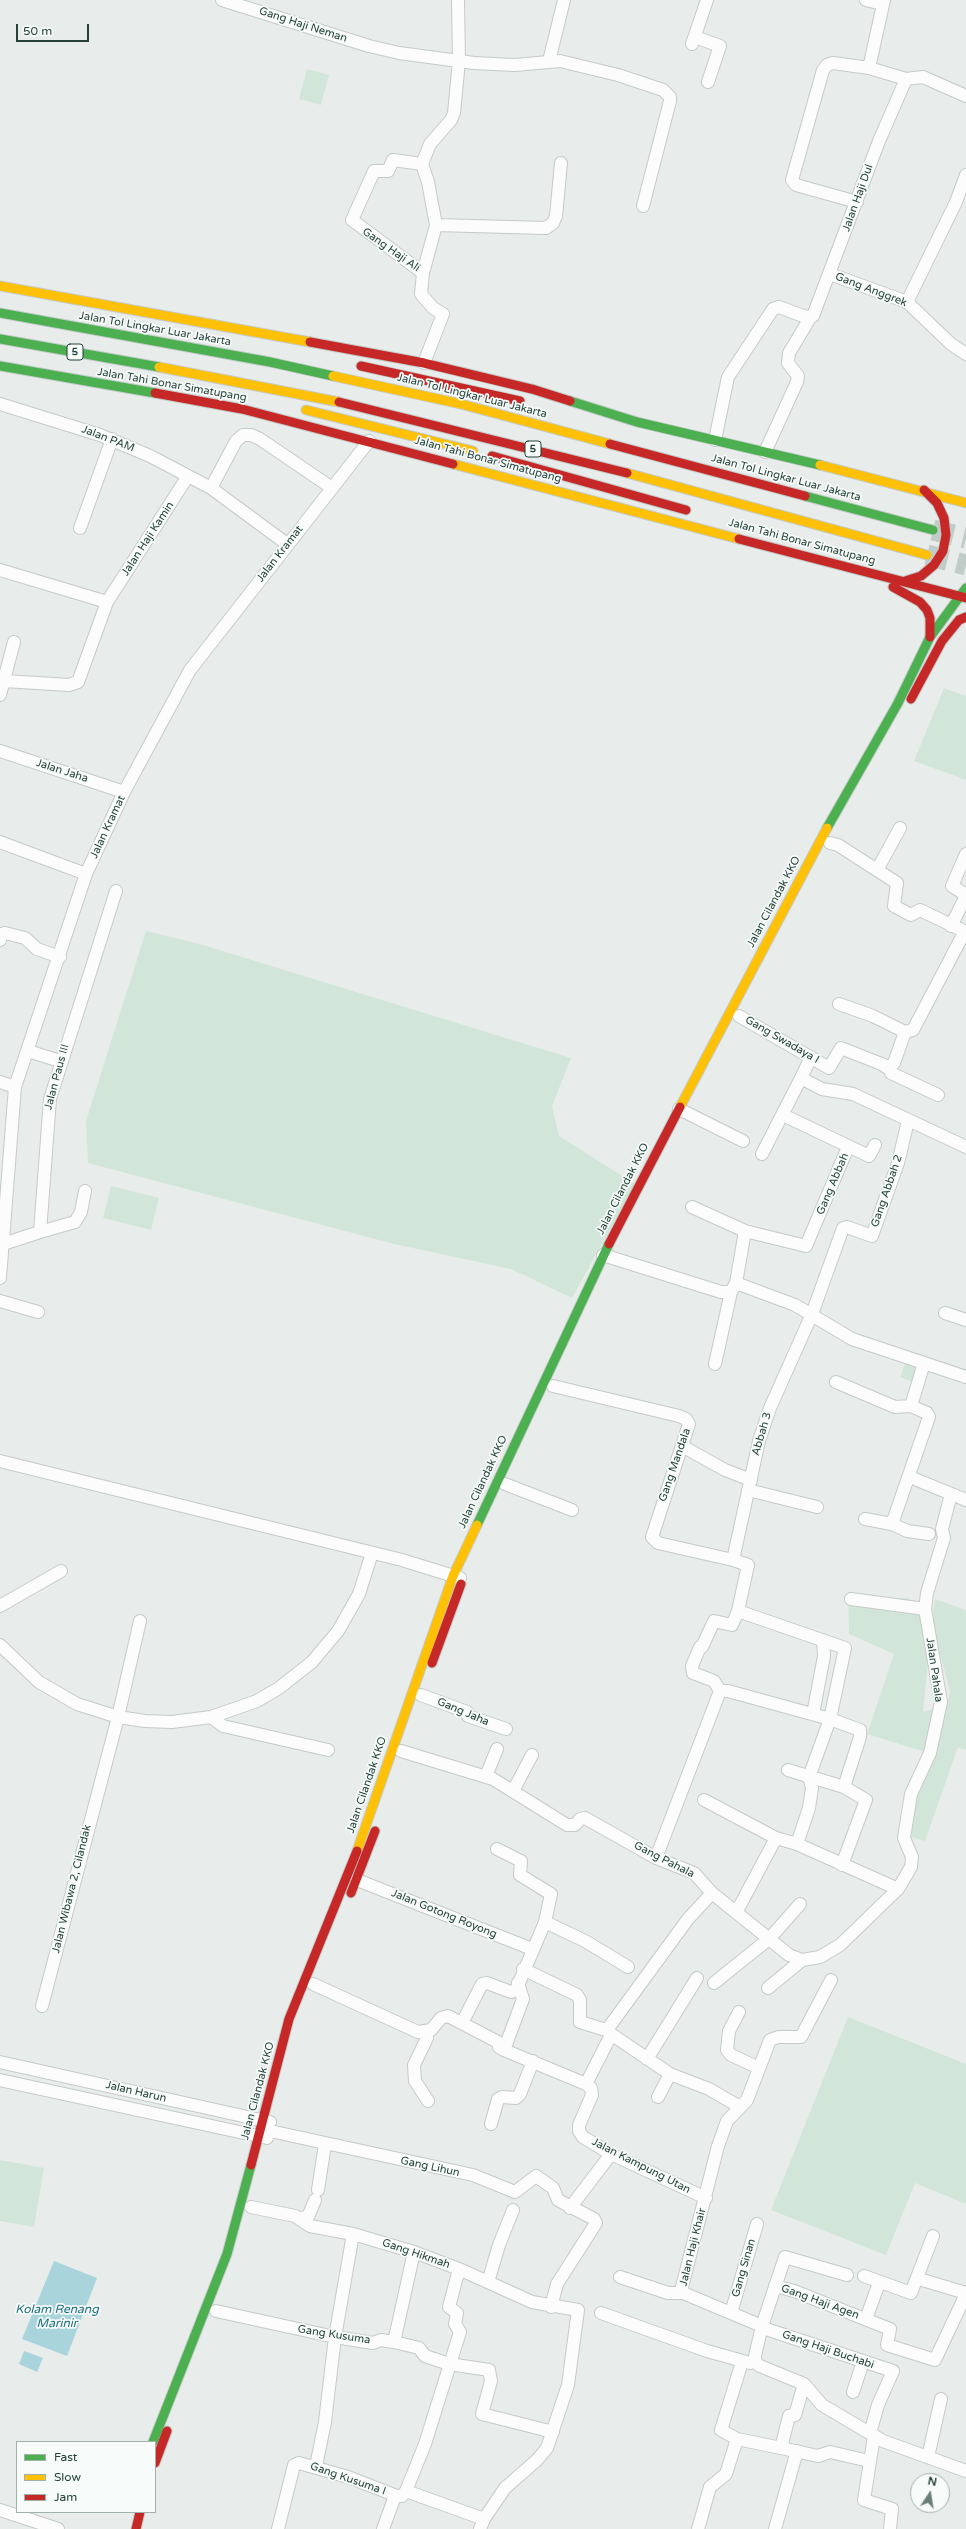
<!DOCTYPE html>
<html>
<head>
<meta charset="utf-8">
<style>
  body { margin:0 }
  #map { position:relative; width:966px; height:2529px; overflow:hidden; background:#e8edeb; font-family:"Varela Round",sans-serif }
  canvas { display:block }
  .legend { position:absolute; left:16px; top:2441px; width:140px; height:72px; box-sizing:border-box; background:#f7fbf9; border:1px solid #a3b1ad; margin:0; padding:5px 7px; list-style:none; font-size:12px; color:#24423a }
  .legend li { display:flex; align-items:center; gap:8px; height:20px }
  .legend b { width:20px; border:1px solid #a3b1ad }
  .north { position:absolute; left:910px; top:2473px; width:40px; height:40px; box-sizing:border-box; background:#f7fbf9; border:1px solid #a3b1ad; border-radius:50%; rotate:12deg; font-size:11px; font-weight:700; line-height:16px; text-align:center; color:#24423a }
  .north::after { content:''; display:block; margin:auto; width:14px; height:18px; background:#697e78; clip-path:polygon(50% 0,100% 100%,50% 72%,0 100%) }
  .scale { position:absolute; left:16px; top:24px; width:73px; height:18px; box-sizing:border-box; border:2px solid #24423a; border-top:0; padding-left:5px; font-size:12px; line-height:14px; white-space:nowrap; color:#24423a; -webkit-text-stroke:3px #f7fbf9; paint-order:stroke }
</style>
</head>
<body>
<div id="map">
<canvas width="966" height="2529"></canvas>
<ul class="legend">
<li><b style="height:5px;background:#4caf50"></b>Fast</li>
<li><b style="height:5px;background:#ffc107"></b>Slow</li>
<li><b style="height:5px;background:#c62828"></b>Jam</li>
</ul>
<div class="north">N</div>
<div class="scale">50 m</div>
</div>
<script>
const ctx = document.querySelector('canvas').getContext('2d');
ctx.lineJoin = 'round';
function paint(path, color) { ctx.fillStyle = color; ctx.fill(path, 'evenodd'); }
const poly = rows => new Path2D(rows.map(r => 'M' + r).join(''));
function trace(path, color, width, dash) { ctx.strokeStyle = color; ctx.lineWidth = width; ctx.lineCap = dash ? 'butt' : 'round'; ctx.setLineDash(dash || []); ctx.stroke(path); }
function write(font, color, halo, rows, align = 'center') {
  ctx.font = font + ' "Varela Round",sans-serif'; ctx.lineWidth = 3.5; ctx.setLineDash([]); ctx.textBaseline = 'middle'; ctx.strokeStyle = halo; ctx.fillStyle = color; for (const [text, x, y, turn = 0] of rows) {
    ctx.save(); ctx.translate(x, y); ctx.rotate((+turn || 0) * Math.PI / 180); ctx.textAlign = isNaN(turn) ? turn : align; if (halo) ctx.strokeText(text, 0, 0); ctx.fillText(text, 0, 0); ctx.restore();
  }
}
const green = poly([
  [307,69,329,75,321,105,299,99],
  [944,688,966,696,966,780,914,761],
  [146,931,203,945,571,1058,552,1106,559,1136,635,1184,572,1298,511,1269,394,1244,88,1163,86,1121],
  [111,1186,159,1198,151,1230,103,1218],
  [907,1359,925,1365,918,1384,900,1377],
  [848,1592,890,1599,907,1598,920,1605,928,1661,923,1712,947,1705,950,1692,932,1622,935,1599,966,1610,966,1750,958,1747,925,1841,911,1837,917,1790,935,1755,867,1734,894,1654,849,1634],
  [848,2017,966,2064,966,2204,915,2183,886,2255,771,2210],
  [0,2160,44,2168,34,2227,0,2221]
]);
const water = poly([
  [54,2261,97,2278,67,2356,22,2339],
  [24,2351,43,2358,37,2372,19,2364]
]);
const highwayTunnel = poly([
  [933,530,966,538],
  [927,555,966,565]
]);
const street = poly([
  [222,0,369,46,399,53,474,63,515,65,560,61,618,75,663,90,670,97,670,101,643,206],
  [866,0,882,4],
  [695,37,720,46,708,82],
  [692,44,707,0],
  [549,61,564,0],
  [869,68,884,0],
  [422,164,393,160,388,171,374,171,352,220,423,273],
  [857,202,796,185,792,180,823,70,827,65,833,63,869,68,906,79,923,77,966,96],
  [436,225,546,228,553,223,556,216,561,163],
  [830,274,907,302,951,344,966,354],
  [907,302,956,202,966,175],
  [424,363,443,314,433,308,421,294,423,273,436,225,428,182,422,164,430,144,451,120,454,113,459,61,458,0],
  [0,404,100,435,150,456,211,488,287,544],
  [715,440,728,377,773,309,779,307,806,317,813,316,879,141,906,79],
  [765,452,797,382,798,376,788,363,789,353,810,318],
  [211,488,236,441,243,435,251,435,260,439,332,488],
  [80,528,112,439],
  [0,570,107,602],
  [4,681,69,685,78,682,107,602,188,476],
  [0,695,14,642],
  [0,751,124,792],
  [0,842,86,874],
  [830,843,838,845,897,883,894,906,911,915,920,910,966,932],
  [966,854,952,886,966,895],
  [877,870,900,828],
  [951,926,966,896],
  [0,940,2,934,5,933,25,938,37,949,60,957],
  [839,1004,873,1016,905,1032,913,1030,965,931],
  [739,1016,829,1068,841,1048,889,1067,894,1063,905,1032],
  [28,1051,60,1061],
  [811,1057,801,1078,822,1089,853,1094,966,1147],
  [883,1065,891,1070,891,1073,938,1095],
  [0,1082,15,1087],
  [679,1109,743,1141],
  [783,1115,869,1156,875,1145],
  [762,1154,801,1078],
  [692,1207,745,1231,736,1283],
  [745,1231,806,1246,848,1147],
  [40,1232,75,1222,81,1212,85,1191],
  [3,1244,40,1232,50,1099,116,891],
  [603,1255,721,1292,731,1292,736,1283,795,1305,852,1339,966,1377],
  [0,1278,15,1087,86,874,124,792,190,670,369,441],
  [0,1301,38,1312],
  [945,1313,966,1320],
  [715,1364,731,1292],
  [836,1382,895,1407,911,1406],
  [553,1386,679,1416,686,1419,689,1424,652,1537,658,1543,733,1560,748,1565,738,1611,732,1625,714,1621,702,1647],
  [682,1446,725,1470,751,1480],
  [0,1461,402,1560,460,1578],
  [910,1477,966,1500],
  [505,1484,572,1510],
  [748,1490,817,1507],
  [865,1519,892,1524,907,1531,929,1534],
  [892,1524,929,1417,927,1413,911,1406,924,1363],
  [733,1560,759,1441,770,1408,812,1314,843,1228,847,1227,872,1236,898,1163,908,1121],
  [851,1599,925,1609],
  [0,1606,61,1571],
  [738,1611,845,1648,830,1719,809,1777,812,1788,809,1808,797,1844],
  [0,1645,39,1682,77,1704,118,1717,145,1721,172,1722,211,1717,257,1701,279,1688,312,1662,338,1631,359,1594,372,1553],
  [700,1647,692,1666,693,1673,714,1681,720,1691],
  [720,1691,728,1691,830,1719,860,1730,860,1737,844,1787],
  [421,1695,467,1712,468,1716,506,1729],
  [813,1714,824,1656,823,1640],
  [211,1717,223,1726,328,1750],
  [401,1751,493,1779,567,1825,575,1825,580,1819,585,1818,656,1858,694,1873,712,1893,789,1955,802,1960,820,1957,840,1945,898,1889,911,1867,912,1857,904,1838,911,1794,930,1753,941,1702,925,1609,927,1593,944,1538,942,1529,951,1494],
  [788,1770,844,1787,866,1800,842,1865],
  [486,1776,497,1749],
  [513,1791,532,1755],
  [704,1800,776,1838],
  [497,1849,521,1861,520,1875,551,1894,545,1922],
  [656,1858,720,1691],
  [357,1880,532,1949],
  [737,1911,776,1838,797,1844,898,1889],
  [523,1969,577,1995,580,2000,580,2022,609,2031],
  [831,1980,801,2037,778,2037,770,2040,747,2100,727,2121,718,2146,682,2287,683,2293,762,2326,755,2356,755,2362,760,2366,804,2384,822,2405,883,2441,966,2471],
  [714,1983,770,1938,800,1904],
  [313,1984,418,2032,431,2030,441,2018,448,2016,498,2042,499,2047,504,2050,586,2084,591,2088,592,2095,579,2125,579,2131,583,2137,611,2154,706,2198],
  [768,1988,802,1960],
  [42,2006,118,1717,140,1621],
  [739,2012,729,2031,727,2050,731,2055,759,2068],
  [462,2023,482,1984,487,1983,511,1992,516,1990,545,1922,585,1941,628,1967],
  [426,2033,427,2038,414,2065,415,2081,428,2101],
  [611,2034,670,2074,709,2089,740,2107],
  [504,2050,523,1999,518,1983],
  [647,2059,697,1978],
  [0,2062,270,2122],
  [0,2080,267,2138],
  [586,2084,610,2037,609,2027,688,1919,712,1893],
  [658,2097,670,2074],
  [491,2124,498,2099,502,2097,516,2098,520,2094,533,2061],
  [270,2131,473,2175,515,2192,536,2176,553,2188,558,2200,594,2219,596,2223,557,2284,551,2307],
  [318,2190,325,2144],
  [251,2207,295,2216,310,2226,353,2234,414,2252,459,2269,532,2302,578,2310,568,2385,547,2448,537,2460,505,2488,484,2519,480,2529],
  [570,2208,611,2154],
  [298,2218,308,2217,315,2200],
  [864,2276,911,2293,933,2236],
  [620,2277,668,2293,683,2293],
  [919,2279,966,2293],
  [488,2282,499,2245,513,2210],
  [775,2286,794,2291,890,2329,887,2345,935,2360,966,2294],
  [216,2311,335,2337,373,2343,381,2340,394,2342,419,2348,425,2356,449,2364,489,2370,491,2381,482,2414,553,2432],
  [601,2313,707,2351,750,2363],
  [731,2313,757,2224],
  [866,2319,879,2283],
  [762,2326,785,2257,847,2275],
  [763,2328,893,2371,878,2405,870,2433],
  [394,2342,414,2252],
  [742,2362,721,2430,737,2439,781,2448,818,2456,830,2452,869,2461],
  [853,2392,863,2362],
  [874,2436,864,2500,892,2509,890,2529],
  [781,2448,789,2416,795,2415,804,2384],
  [928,2457,941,2399],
  [316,2466,325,2422,335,2337,353,2234],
  [406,2491,484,2519],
  [0,2510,58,2529],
  [278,2529,294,2465,299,2463,348,2477,397,2496,402,2496,406,2491,425,2444,460,2332,455,2324,457,2313,449,2307,459,2269],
  [383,2529,395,2496],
  [698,2529,710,2487,726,2474,737,2439],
  [775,2529,797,2451]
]);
const fast = poly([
  [0,313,270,362,333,376],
  [0,339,159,367],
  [0,366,155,393],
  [570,401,637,422,820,465],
  [805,496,933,530],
  [827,828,898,703,930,637,966,588],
  [477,1525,609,1244],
  [153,2442,227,2254,251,2165]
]);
const slow = poly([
  [0,286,310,342],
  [159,367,339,402],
  [333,376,461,404,610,444],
  [306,410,473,451],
  [453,464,739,539],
  [820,465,966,503],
  [627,473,927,555],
  [680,1107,827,828],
  [357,1851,453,1576,477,1525]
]);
const jam = poly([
  [310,342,424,363,532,389,570,401],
  [361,366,520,401],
  [155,393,242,409,453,464],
  [339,402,627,473],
  [610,444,805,496],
  [492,456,686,510],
  [739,539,966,598],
  [905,581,921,576,934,565,943,551,946,535,944,518,937,503,924,490],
  [893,587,920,602,927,610,930,618,930,637],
  [911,699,942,641,959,620,966,617],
  [609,1244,680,1107],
  [432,1663,461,1584],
  [351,1893,375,1831],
  [251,2165,289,2019,357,1851],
  [155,2463,167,2431],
  [136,2529,140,2512]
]);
const shields = [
  [75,352,16],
  [533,449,16]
];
const shieldNames = [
  ["5",75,352],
  ["5",533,449]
];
const streetNames = [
  ["Gang Haji Neman",303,25,18],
  ["Jalan Haji Dul",858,198,-70],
  ["Gang Haji Ali",391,250,35],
  ["Gang Anggrek",871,290,21],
  ["Jalan Tol Lingkar Luar Jakarta",155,329,10],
  ["Jalan Tahi Bonar Simatupang",172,385,10],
  ["Jalan Tol Lingkar Luar Jakarta",472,396,14],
  ["Jalan PAM",108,439,21],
  ["Jalan Tahi Bonar Simatupang",488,460,15],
  ["Jalan Tol Lingkar Luar Jakarta",786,478,15],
  ["Jalan Haji Kamin",148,539,-57],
  ["Jalan Tahi Bonar Simatupang",802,542,15],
  ["Jalan Kramat",280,554,-52],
  ["Jalan Jaha",62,771,18],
  ["Jalan Kramat",108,827,-65],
  ["Jalan Cilandak KKO",774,902,-62],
  ["Gang Swadaya I",782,1040,30],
  ["Jalan Paus III",57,1077,-75],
  ["Gang Abbah",833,1184,-67],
  ["Jalan Cilandak KKO",623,1189,-63],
  ["Gang Abbah 2",887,1191,-71],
  ["Abbah 3",762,1434,-74],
  ["Gang Mandala",675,1465,-71],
  ["Jalan Cilandak KKO",483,1482,-65],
  ["Jalan Pahala",934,1670,82],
  ["Gang Jaha",463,1712,23],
  ["Jalan Cilandak KKO",367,1785,-71],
  ["Gang Pahala",664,1860,27],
  ["Jalan Wibawa 2, Cilandak",72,1889,-76],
  ["Jalan Gotong Royong",444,1914,22],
  ["Jalan Cilandak KKO",258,2091,-75],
  ["Jalan Harun",136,2092,13],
  ["Jalan Kampung Utan",641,2166,27],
  ["Gang Lihun",430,2167,12],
  ["Jalan Haji Khair",693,2247,-76],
  ["Gang Hikmah",416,2254,19],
  ["Gang Sinan",744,2268,-74],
  ["Gang Haji Agen",820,2302,20],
  ["Gang Kusuma",334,2335,9],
  ["Gang Haji Buchabi",828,2350,19],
  ["Gang Kusuma I",348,2479,19]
];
const waterNames = [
  ["Kolam Renang",57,2310],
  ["Marinir",57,2324]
];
paint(green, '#d1e6d8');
paint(water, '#a9d4db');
trace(highwayTunnel, '#c1cbc8', 21, [21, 10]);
trace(street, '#c5cac8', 14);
trace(fast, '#c3cbc8', 11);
trace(slow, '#c3cbc8', 11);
trace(jam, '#c3cbc8', 11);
trace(street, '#fcfcfc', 12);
trace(fast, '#4caf50', 9);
trace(slow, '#ffc107', 9);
trace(jam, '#c62828', 9);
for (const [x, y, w] of shields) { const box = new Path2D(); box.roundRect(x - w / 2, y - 8, w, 16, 3); ctx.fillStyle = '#f7fbf9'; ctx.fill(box); trace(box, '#24423a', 1); }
write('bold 10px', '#24423a', null, shieldNames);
write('11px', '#24423a', '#f7fbf9', streetNames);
write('italic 12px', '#1c6f80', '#f7fbf9', waterNames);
</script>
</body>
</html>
